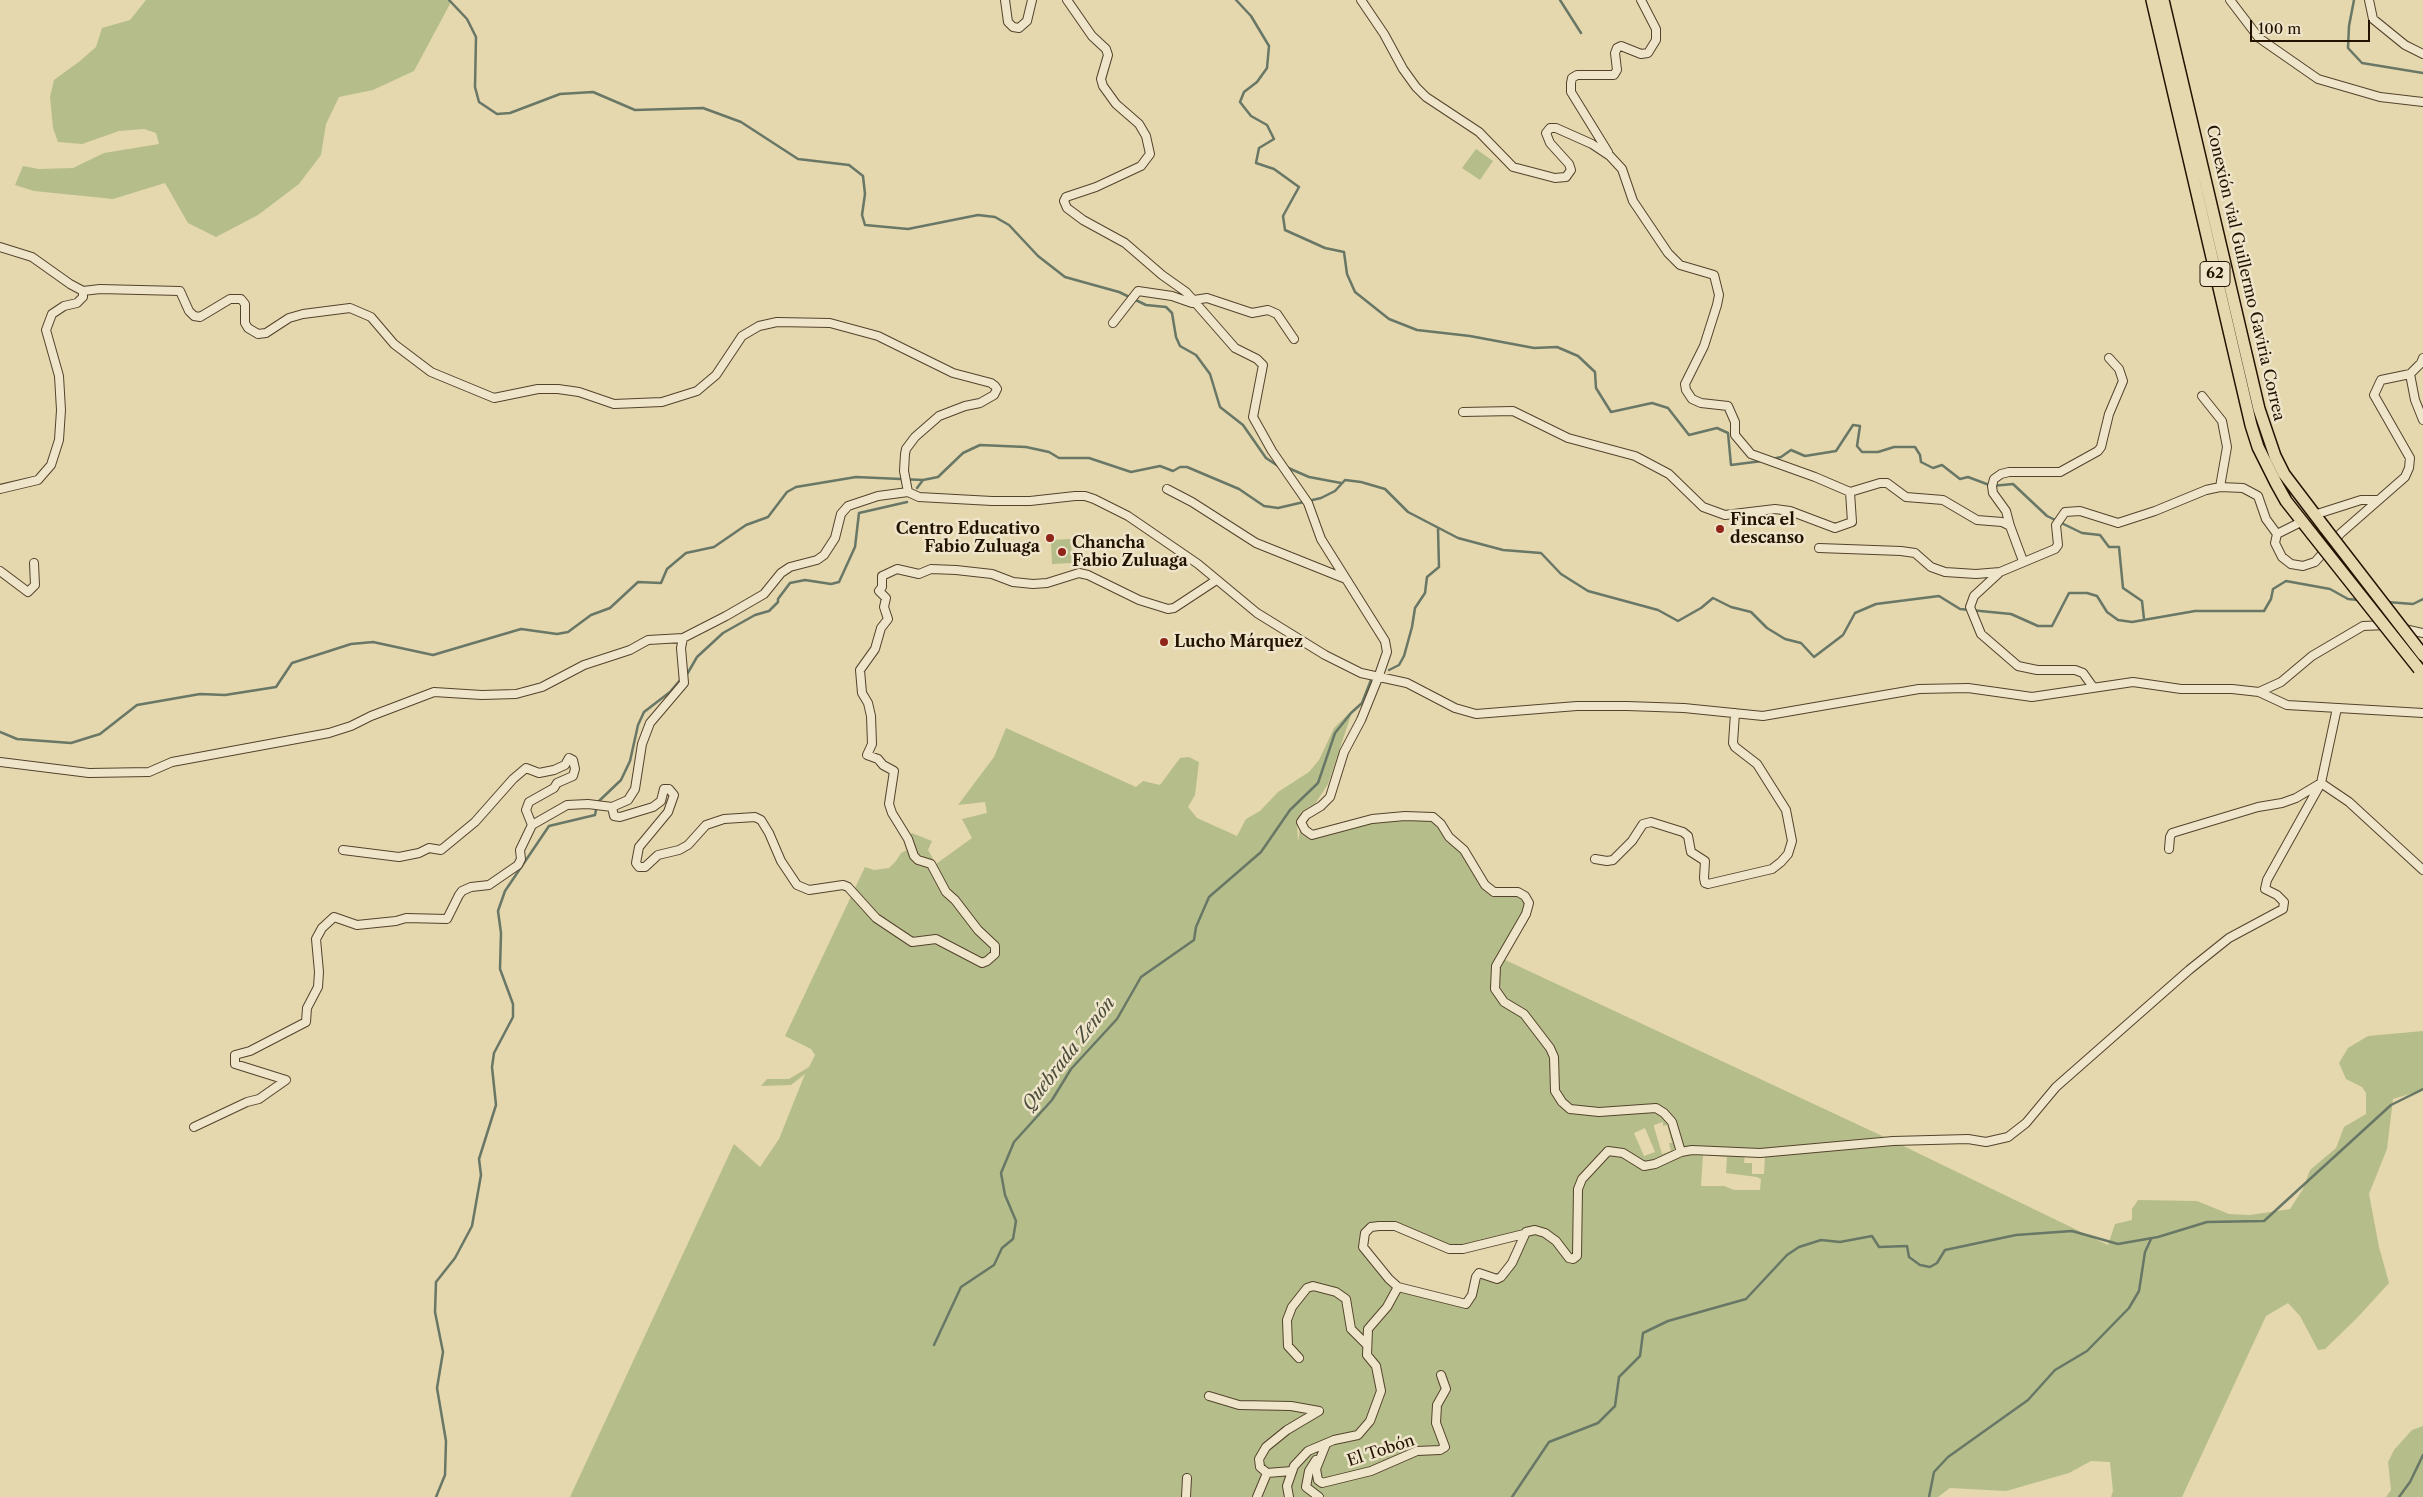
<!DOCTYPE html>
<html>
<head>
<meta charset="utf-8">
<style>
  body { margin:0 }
  #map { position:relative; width:2423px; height:1497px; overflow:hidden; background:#e5d7ae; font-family:"Libre Caslon Text",serif }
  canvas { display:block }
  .scale { position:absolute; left:2250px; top:20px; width:120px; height:22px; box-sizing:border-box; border:2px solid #241200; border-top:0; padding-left:6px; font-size:15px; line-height:18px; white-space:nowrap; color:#241200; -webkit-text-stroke:4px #eee5ca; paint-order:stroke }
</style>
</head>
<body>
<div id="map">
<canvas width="2423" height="1497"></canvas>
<div class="scale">100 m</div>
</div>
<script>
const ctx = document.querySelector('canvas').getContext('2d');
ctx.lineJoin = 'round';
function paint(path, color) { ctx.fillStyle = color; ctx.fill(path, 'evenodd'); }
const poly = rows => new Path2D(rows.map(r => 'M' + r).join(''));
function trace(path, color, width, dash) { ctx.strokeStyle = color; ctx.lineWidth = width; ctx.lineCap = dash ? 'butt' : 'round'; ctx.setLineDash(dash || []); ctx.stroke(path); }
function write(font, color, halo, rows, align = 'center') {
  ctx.font = font + ' "Libre Caslon Text",serif'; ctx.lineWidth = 5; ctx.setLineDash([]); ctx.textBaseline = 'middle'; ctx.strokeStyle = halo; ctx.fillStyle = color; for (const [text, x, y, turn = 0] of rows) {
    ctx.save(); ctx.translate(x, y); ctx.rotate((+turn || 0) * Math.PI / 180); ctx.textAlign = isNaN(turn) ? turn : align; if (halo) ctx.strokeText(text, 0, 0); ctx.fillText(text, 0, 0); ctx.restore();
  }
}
const green = poly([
  [146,0,450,0,451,2,414,71,373,90,339,97,326,124,321,155,299,184,258,215,216,237,188,223,165,183,113,199,34,191,15,185,23,166,39,169,73,168,104,153,159,144,156,133,144,129,119,131,82,144,58,142,53,128,50,97,54,80,80,61,96,47,102,28,130,20],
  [1476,149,1493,161,1480,180,1462,168],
  [1071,539,1072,563,1052,564,1051,540],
  [1349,713,1351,715,1328,784,1315,804,1301,812,1297,824,1298,842,1301,822,1312,835,1353,823,1433,817,1494,892,1518,892,1529,903,1501,958,1893,1141,2108,1245,2115,1224,2132,1220,2132,1209,2138,1200,2197,1201,2229,1214,2250,1215,2290,1209,2303,1189,2310,1170,2336,1148,2344,1127,2366,1114,2366,1093,2362,1087,2346,1079,2339,1063,2348,1048,2368,1036,2423,1031,2423,1090,2393,1099,2387,1149,2369,1194,2379,1247,2389,1283,2357,1318,2325,1349,2318,1350,2300,1316,2288,1303,2266,1316,2182,1497,2111,1497,2113,1491,2110,1462,2091,1461,2069,1473,2006,1491,1950,1488,1938,1497,570,1497,734,1144,760,1167,779,1139,805,1074,791,1085,761,1086,767,1079,789,1079,809,1067,815,1055,811,1049,785,1036,865,867,874,870,889,868,896,861,901,853,911,848,907,837,912,833,932,841,928,850,936,864,972,838,962,819,987,813,985,802,958,805,994,757,1006,728,1136,787,1143,781,1160,785,1180,758,1189,757,1199,762,1195,795,1188,807,1197,818,1237,836,1246,819,1260,811,1278,792,1309,772,1319,760,1334,728],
  [1663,1122,1663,1126,1667,1125,1672,1143,1669,1143,1671,1151,1662,1154,1654,1127,1654,1125],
  [1645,1128,1655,1152,1644,1156,1634,1133],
  [1745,1154,1765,1155,1764,1174,1752,1174,1752,1163,1744,1163],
  [1703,1155,1727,1157,1726,1173,1757,1177,1761,1179,1760,1190,1734,1190,1724,1186,1701,1186],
  [1371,1227,1407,1230,1449,1249,1525,1234,1501,1277,1476,1277,1466,1304,1398,1287,1363,1247],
  [2423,1426,2423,1497,2386,1497,2391,1490,2388,1462,2394,1450,2412,1430]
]);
const stream = poly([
  [449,0,467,19,476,37,475,87,479,102,497,114,510,113,560,94,593,92,635,110,703,108,741,122,798,159,849,165,863,176,865,194,862,215,865,225,908,229,978,215,995,217,1009,225,1038,256,1065,277,1119,292,1146,305,1166,307,1172,313,1176,337,1180,346,1196,355,1210,374,1220,407,1243,425,1266,458,1278,466],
  [1236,0,1251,16,1269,46,1267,68,1257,82,1244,92,1240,102,1251,116,1267,125,1274,139,1259,148,1256,163,1274,169,1299,187,1283,216,1285,230,1325,248,1344,252,1347,274,1355,292,1389,319,1417,330,1470,336,1534,348,1557,347,1578,356,1595,372,1596,388,1611,412,1652,403,1668,408,1689,435,1717,428,1728,433,1731,465,1762,461],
  [1560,0,1581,33],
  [2354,0,2349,26,2348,48,2362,63,2423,73],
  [1772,459,1781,457,1791,450,1805,456,1836,451,1853,425,1860,426,1857,446,1862,452,1878,452,1894,447,1915,447,1920,455,1921,462,1933,468,1942,465,1960,479,1968,477,1992,486,2013,484,2047,516,2082,533,2100,535,2109,547,2119,547,2123,588,2142,601,2144,619],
  [1286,467,1309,477,1341,483],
  [917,488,923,480],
  [2387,602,2413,604,2423,599],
  [1389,670,1399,665,1404,656,1412,627,1415,608,1425,593,1427,577,1439,567,1438,529],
  [686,676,697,657,723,633,755,615,769,611,778,602,778,599,790,583,805,580,831,584,839,582,855,547,859,513,907,502],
  [0,732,17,739,71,743,100,734,137,705,200,694,225,695,276,687,292,663,351,644,373,642,433,655,521,629,557,634,568,632,591,615,610,608,638,582,661,583,667,569,686,553,714,547,746,525,768,517,787,492,796,487,856,477,923,480,938,477,963,453,980,445,1026,447,1049,452,1059,458,1089,458,1131,472,1160,466,1173,471,1180,467,1187,467,1239,489,1264,506,1278,508,1321,498,1335,491,1345,480,1361,482,1385,489,1408,512,1458,538,1503,550,1541,553,1561,574,1588,591,1658,610,1678,621,1701,608,1713,598,1731,607,1751,612,1767,628,1785,639,1801,643,1814,657,1843,635,1855,613,1876,604,1939,596,1960,609,2011,614,2038,626,2052,626,2069,593,2087,593,2097,596,2107,612,2118,620,2132,622,2195,611,2264,611,2271,599,2273,589,2286,581,2330,589,2348,599,2359,600],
  [599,801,621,780,630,761,638,725,644,712,670,692,681,679],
  [934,1345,961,1287,994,1265,1002,1248,1013,1239,1016,1221,1005,1195,1001,1173,1014,1142,1052,1100,1071,1069,1117,1019,1141,977,1194,940,1196,927,1209,897,1261,852,1290,810,1318,783,1335,733,1351,713,1362,703,1371,680],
  [436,1497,445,1475,446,1441,437,1388,443,1352,435,1312,436,1282,455,1258,472,1226,481,1175,479,1159,496,1105,492,1067,494,1053,513,1017,513,1004,500,969,501,933,498,911,505,891,549,826,595,815,596,810],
  [1512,1497,1549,1442,1598,1423,1615,1406,1619,1377,1640,1356,1643,1333,1668,1321,1746,1299,1787,1255,1799,1247,1821,1240,1840,1242,1872,1236,1879,1247,1907,1246,1909,1257,1920,1265,1930,1267,1937,1263,1945,1250,2016,1235,2072,1231,2118,1244,2158,1237,2207,1222,2264,1221,2391,1105,2423,1089],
  [1929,1497,1934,1472,1948,1457,2028,1400,2055,1370,2087,1351,2129,1308,2139,1291,2145,1252,2151,1239],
  [2399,1497,2410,1482,2423,1455]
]);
const minor = poly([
  [1005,0,1008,22,1013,27,1019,28,1027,21,1032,0],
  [1067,0,1092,36,1106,49,1108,55,1101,79,1103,86,1116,104,1139,124,1146,136,1150,154,1141,166,1096,187,1066,197,1064,201,1067,208,1083,220,1125,243,1162,275,1186,292,1235,348,1257,359,1263,365,1253,417,1272,451,1308,503,1321,539,1385,641,1387,652,1378,678,1361,720,1344,752,1330,797,1321,806,1306,815,1301,822,1305,830,1312,835,1372,819,1405,816,1433,817,1441,824,1449,837,1464,850,1485,885,1494,892,1518,892,1525,896,1529,903,1526,914,1496,966,1495,989,1504,1002,1524,1014,1550,1048,1554,1057,1555,1091,1562,1102,1570,1109,1599,1112,1656,1108,1664,1113,1672,1122,1681,1152,1692,1150,1760,1153,1893,1141,1968,1139,1986,1142,2008,1137,2026,1123,2056,1087,2189,970,2229,938,2283,909,2284,902,2277,895,2265,889,2267,880,2321,783,2337,708],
  [1361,0,1384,34,1403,69,1416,87,1426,97,1479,132,1513,167,1555,178,1566,177,1571,170,1569,164,1550,143,1546,133,1550,128,1556,128,1592,144,1610,156,1622,169,1633,201,1668,253,1680,265,1714,275,1719,295,1717,305,1704,346,1685,384,1686,390,1692,399,1701,403,1728,406,1735,422,1735,435,1751,454,1815,477,1850,492,1880,483,1887,483,1906,497,1943,500,1977,520,2002,522,2010,526,2023,561],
  [2230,0,2259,38,2318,79,2380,97,2423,102],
  [2369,0,2373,19,2405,45,2423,54],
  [1608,152,1571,92,1571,83,1572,78,1577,75,1614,75,1617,70,1615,53,1617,48,1621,46,1641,54,1648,53,1656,40,1656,29,1641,0],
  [0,247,32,257,70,284,83,291,100,289,180,291,189,311,194,316,200,317,230,299,241,299,245,304,245,323,248,328,258,334,266,333,289,318,303,314,350,308,371,317,394,344,431,372,494,398,538,389,558,389,579,392,614,404,662,402,697,391,716,375,742,336,759,326,777,322,830,323,878,336,953,373,991,383,995,386,997,389,994,395,980,403,965,406,939,416,915,437,906,449,905,454,904,471,908,492],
  [1113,323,1138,291,1172,296,1192,303,1194,300,1207,298,1252,313,1268,310,1277,314,1294,339],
  [2410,374,2415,400,2423,420],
  [2202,396,2222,421,2227,447,2220,487],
  [1463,412,1513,411,1568,438,1635,456,1669,474,1703,507,1725,515,1775,509,1790,511,1835,528,1852,522,1850,492],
  [0,489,38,480,51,465,59,440,61,410,59,376,46,330,52,314,64,306,77,303,83,297,83,291],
  [1167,489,1192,502,1256,543,1346,579],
  [2314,515,2361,500,2378,500],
  [2303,521,2277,534,2275,543,2282,557,2291,564,2303,566,2315,562,2341,533,2405,477,2409,468,2410,458,2374,395,2381,380,2410,374,2421,363,2423,358],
  [2010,526,2006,511,1993,493,1992,486,1994,479,2001,474,2009,472,2060,472,2098,451,2101,447,2109,414,2123,381,2119,369,2109,358],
  [1819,548,1901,551,1915,553,1931,567,1945,572,1976,574,2000,572],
  [0,571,28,592,35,585,34,563],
  [2093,687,2083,673,2075,670,2037,670,2018,666,1981,634,1970,607,1974,596,2000,572,2055,549,2058,545,2056,525,2065,512,2080,511,2118,523,2155,511,2206,490,2220,487,2243,488,2258,496,2266,519,2277,534],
  [2259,692,2287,705,2423,713],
  [0,762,89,773,149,772,172,762,329,733,351,726,371,716,434,692,482,695,516,694,542,687,584,665,630,650,648,640,683,638,726,616,764,594,781,573,790,567,817,560,824,555,835,538,841,514,848,506,878,496,908,492,919,497,992,501,1030,501,1075,496,1085,496,1094,499,1128,516,1198,564,1257,613,1325,655,1361,673,1407,683,1455,708,1476,714,1577,706,1627,706,1684,708,1763,716,1919,689,1968,688,2032,697,2133,682,2181,689,2232,689,2259,692,2281,682,2312,656,2363,626,2387,625,2423,633],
  [612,807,614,816,620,817,653,807,661,801,664,789,669,789,674,795,668,812,639,847,636,863,639,867,645,867,658,855,679,850,688,845,706,825,724,819,755,817,761,820,769,833,781,861,797,885,809,890,843,885,848,887,876,918,912,942,936,939,982,963,987,961,995,954,995,946,978,930,955,900,946,892,931,864,918,860,914,856,908,839,892,813,889,804,894,771,883,765,878,759,867,755,872,744,871,716,868,703,862,693,860,670,875,649,881,628,888,619,884,607,886,598,879,591,882,587,882,576,897,569,919,574,931,569,956,570,992,574,1013,582,1033,584,1047,583,1079,573,1088,575,1139,600,1168,609,1174,608,1215,581],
  [2169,849,2170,837,2172,833,2258,807,2282,803,2296,798,2321,783,2349,802,2423,870],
  [343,850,399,857,419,853,429,848,441,850,475,822,513,779,526,768,539,773,554,770,565,765,569,758,573,760,575,769,573,776,557,783,554,788,529,802,526,810,532,825],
  [1595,859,1607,861,1613,860,1632,841,1643,824,1651,822,1683,832,1688,836,1691,852,1705,861,1704,878,1705,883,1708,884,1772,869,1781,862,1788,854,1792,841,1786,810,1757,764,1735,747,1733,743,1735,713],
  [194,1127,247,1102,259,1099,286,1080,235,1064,235,1055,250,1051,306,1022,307,1008,318,987,319,972,316,939,322,928,334,917,357,925,396,921,406,918,447,919,459,895,462,891,471,887,489,885,518,865,521,859,520,850,532,825,567,805,588,804,612,807,628,800,635,789,642,744,650,723,684,683,681,648,683,638],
  [1524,1234,1463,1249,1449,1249,1395,1226,1379,1226,1371,1227,1365,1233,1363,1247,1389,1279,1398,1287,1466,1304,1472,1295,1476,1277,1479,1273,1497,1279,1501,1277,1512,1263,1526,1232,1535,1230,1545,1233,1556,1241,1569,1258,1573,1259,1577,1256,1578,1189,1582,1179,1608,1151,1623,1153,1644,1166,1655,1164,1681,1152],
  [1299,1358,1288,1346,1287,1320,1292,1307,1307,1288,1313,1286,1336,1292,1346,1299,1351,1329,1366,1344],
  [1209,1396,1239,1405,1291,1406,1319,1411,1287,1430,1266,1447,1259,1459,1260,1467,1267,1473,1292,1471],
  [1326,1444,1316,1469,1318,1480,1322,1483,1371,1471,1417,1451,1440,1450,1445,1447,1436,1423,1437,1405,1446,1389,1441,1375],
  [1316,1460,1309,1471,1306,1487,1319,1497],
  [1186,1497,1187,1478],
  [1257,1497,1267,1473],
  [1289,1497,1287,1486,1294,1466,1308,1451,1334,1440,1358,1435,1370,1421,1381,1391,1376,1366,1367,1355,1368,1329,1387,1307,1398,1287]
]);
const highway = poly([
  [2152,0,2251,425,2258,447,2276,483,2286,501,2312,534],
  [2163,0,2259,409,2275,456,2284,474,2325,528]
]);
const highwayBridge = poly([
  [2325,528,2423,655],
  [2312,534,2419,669]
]);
const markers = [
  [1720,529,5,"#8f2418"],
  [1050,538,5,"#8f2418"],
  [1062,552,5,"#8f2418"],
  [1164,642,5,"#8f2418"]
];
const shields = [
  [2215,274,30]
];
const shieldNames = [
  ["62",2215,274]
];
const streetNames = [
  ["Conexión vial Guillermo Gaviria Correa",2245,273,77],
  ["El Tobón",1381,1451,-18]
];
const poiNames = [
  ["Finca el",1730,520],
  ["descanso",1730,538],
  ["Centro Educativo",1040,529,"right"],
  ["Fabio Zuluaga",1040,547,"right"],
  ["Chancha",1072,543],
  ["Fabio Zuluaga",1072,561],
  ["Lucho Márquez",1174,642]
];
const waterNames = [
  ["Quebrada Zenón",1069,1054,-52]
];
paint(green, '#b5be8a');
trace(stream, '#687766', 2.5);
trace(minor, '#54432c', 10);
trace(highway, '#241200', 14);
trace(minor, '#eee5ca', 8);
trace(highway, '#e5d7ae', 11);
trace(highwayBridge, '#241200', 14, []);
trace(highwayBridge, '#e5d7ae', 11);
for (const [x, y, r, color] of markers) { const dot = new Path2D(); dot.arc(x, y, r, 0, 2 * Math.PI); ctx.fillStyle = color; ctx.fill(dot); trace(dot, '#eee5ca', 2); }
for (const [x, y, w] of shields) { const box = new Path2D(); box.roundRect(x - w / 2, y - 12.5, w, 25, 4); ctx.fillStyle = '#eee5ca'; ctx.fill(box); trace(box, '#241200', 1); }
write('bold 15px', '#241200', null, shieldNames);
write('16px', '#241200', '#eee5ca', streetNames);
write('bold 16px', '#241200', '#eee5ca', poiNames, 'left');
write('italic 18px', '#4c4d3c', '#eee5ca', waterNames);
</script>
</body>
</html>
